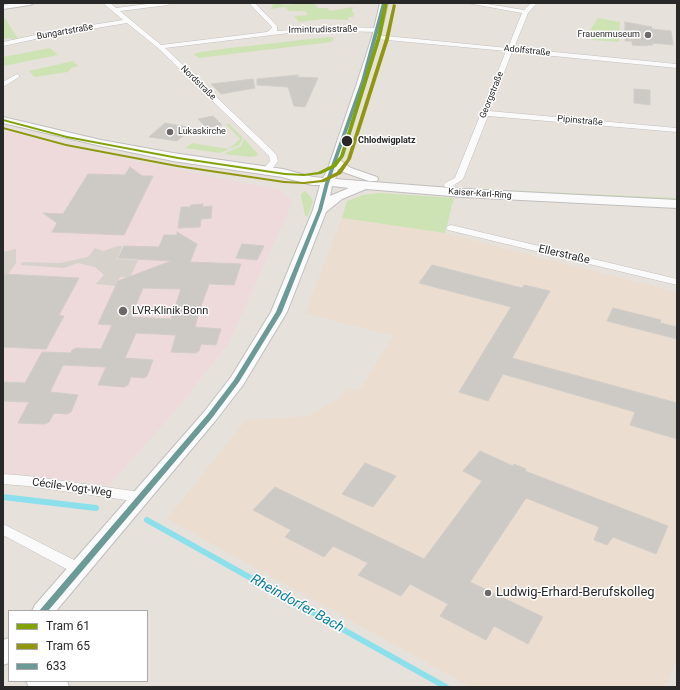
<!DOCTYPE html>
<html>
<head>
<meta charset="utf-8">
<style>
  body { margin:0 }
  #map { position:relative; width:680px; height:690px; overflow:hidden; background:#e7e1dc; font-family:Roboto,sans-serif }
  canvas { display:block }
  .frame { position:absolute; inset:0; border:4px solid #282828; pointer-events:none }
  .legend { position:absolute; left:8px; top:610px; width:140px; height:72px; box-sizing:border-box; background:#fff; border:1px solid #a9a9a9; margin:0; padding:5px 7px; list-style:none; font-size:12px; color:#282828 }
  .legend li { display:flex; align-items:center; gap:8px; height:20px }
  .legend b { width:20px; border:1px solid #a9a9a9 }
</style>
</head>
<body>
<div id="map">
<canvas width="680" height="690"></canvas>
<div class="frame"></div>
<ul class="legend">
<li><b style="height:5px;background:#82a208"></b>Tram 61</li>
<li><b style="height:5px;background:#90970e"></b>Tram 65</li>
<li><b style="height:5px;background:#6c9b97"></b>633</li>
</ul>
</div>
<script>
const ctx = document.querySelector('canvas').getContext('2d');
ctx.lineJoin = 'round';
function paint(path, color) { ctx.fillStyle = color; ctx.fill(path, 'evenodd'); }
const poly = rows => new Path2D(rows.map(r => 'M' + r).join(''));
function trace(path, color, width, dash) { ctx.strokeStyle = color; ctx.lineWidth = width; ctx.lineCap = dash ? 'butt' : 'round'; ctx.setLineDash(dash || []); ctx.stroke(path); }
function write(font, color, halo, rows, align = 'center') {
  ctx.font = font + ' Roboto,sans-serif'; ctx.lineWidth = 3; ctx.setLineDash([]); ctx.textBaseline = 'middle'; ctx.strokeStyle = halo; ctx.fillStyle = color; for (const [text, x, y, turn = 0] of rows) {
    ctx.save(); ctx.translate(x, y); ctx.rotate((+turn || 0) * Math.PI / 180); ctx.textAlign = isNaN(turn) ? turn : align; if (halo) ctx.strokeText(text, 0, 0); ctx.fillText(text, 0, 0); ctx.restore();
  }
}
const education = poly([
  [342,218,445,233,677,292,677,658,666,687,471,687,167,519,246,420,307,416,340,398,347,388,359,391,393,336,305,313]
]);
const medical = poly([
  [3,131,74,149,280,190,293,201,228,344,177,409,109,485,3,474]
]);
const green = poly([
  [272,3,283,3,284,5,296,4,295,3,315,3,318,8,327,8,330,11,353,7,352,12,354,13,353,17,349,17,348,20,323,19,299,22,294,16,308,15,305,11,289,11,285,7,270,9,273,6],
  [3,18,5,18,18,39,12,40,11,38,3,39],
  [598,18,620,22,619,42,593,40,590,30],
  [328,37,334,38,332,42,198,58,197,56,182,57,195,56,194,54,201,52,230,48],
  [50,48,58,55,3,66,3,57],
  [73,61,78,66,71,68,68,72,35,77,29,71],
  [226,124,229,124,243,138,239,145,220,153,185,148,192,143,229,149,240,139],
  [244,139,258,154,256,156,251,157,224,154,241,146],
  [362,180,435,187,677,198,677,202,637,201,361,183],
  [305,191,311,197,313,202,308,216,305,216,301,196,301,194],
  [380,193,454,198,445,233,342,218,347,201,363,195]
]);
const plaza = poly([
  [118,246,122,246,117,259,138,260,130,278,120,277,116,286,96,284,104,275,95,267,78,263,64,268,21,265,22,262,60,263,88,257,95,248,103,251],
  [16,249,16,263,8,274,3,274,3,252]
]);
const stream = poly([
  [3,497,96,508],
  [147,520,446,687]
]);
const building = poly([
  [625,22,652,27,652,29,671,31,673,45,652,43,653,45,648,45,647,46,632,45,632,41,625,41,625,22],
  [298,75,297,77,318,78,305,107,294,106,288,87,257,85,257,79,298,75],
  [253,79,255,88,221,94,211,84,253,79],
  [634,89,650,90,650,105,634,103,634,89],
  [213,116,222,125,207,128,198,119,213,116],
  [165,123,193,128,177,141,149,137,165,123],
  [130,167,142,176,153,176,124,235,52,232,57,223,43,213,63,214,88,174,125,175,130,167],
  [203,204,202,207,212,206,211,218,201,219,200,227,178,228,181,207,190,207,191,205,203,204],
  [177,232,197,244,190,262,241,264,234,285,209,284,199,312,195,327,221,329,216,345,201,344,199,351,195,353,171,352,176,335,136,333,125,358,153,360,147,376,144,378,131,377,128,385,124,387,98,385,106,367,63,365,50,392,78,395,71,412,67,414,54,413,49,422,45,424,18,423,29,402,3,401,3,382,25,383,42,352,71,353,72,350,76,348,101,349,112,325,98,324,118,281,171,261,118,258,124,246,159,247,164,235,177,235,177,232],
  [143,288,181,289,171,319,131,317,143,288],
  [242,244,264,246,257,260,236,258,242,244],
  [432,265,522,288,524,285,550,291,512,358,677,403,677,439,630,425,635,412,503,374,488,401,459,392,511,307,419,283,432,265],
  [3,274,79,278,59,315,64,316,46,349,3,347,3,274],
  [613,308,661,320,660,323,677,327,677,339,607,321,613,308],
  [480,451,513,466,514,464,526,469,525,471,668,526,656,554,613,537,607,545,594,540,599,527,526,498,470,582,543,617,528,644,494,626,486,640,440,616,448,604,410,584,401,596,358,575,368,563,333,546,324,557,285,537,291,530,253,510,275,487,424,559,482,481,463,471,480,451],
  [365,463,396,476,373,507,342,494,365,463]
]);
const minor = poly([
  [103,3,110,3,116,8,155,3,171,3,168,5,120,11,161,45,267,32,271,29,272,27,249,3,255,3,277,26,277,31,340,27,378,28,381,30,378,32,340,31,289,33,165,48,276,154,278,161,269,173,266,174,262,171,270,161,269,156,261,148,158,48,127,23,54,35,3,46,3,42,54,31,123,20,103,3],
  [467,3,481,3,524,10,531,3,537,3,528,13,514,48,677,64,677,68,512,52,489,111,677,128,677,132,488,116,463,179,451,187,445,187,444,185,445,183,455,178,506,51,376,39,373,37,376,35,508,48,522,13,467,3],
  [17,74,19,75,19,77,3,87,3,82,17,74],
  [451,225,677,279,677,285,448,230,446,228,448,226,451,225],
  [3,474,28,476,140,492,145,494,147,497,145,500,140,502,28,486,3,484,3,474],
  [3,524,84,565,86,569,84,573,79,575,74,573,3,535,3,524]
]);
const tertiary = poly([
  [15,3,34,3,30,5,3,9,3,5,15,3],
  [380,3,388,3,380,37,341,161,351,168,377,177,378,179,377,181,369,181,343,172,338,169,335,176,327,176,326,174,355,89,372,37,380,3],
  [26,681,67,681,69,687,29,687,26,681]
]);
const secondary = poly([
  [3,117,101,140,173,153,283,169,313,177,323,178,327,171,331,170,335,171,337,174,335,179,463,189,677,200,677,208,463,197,366,189,342,199,326,212,287,312,243,385,216,420,56,611,32,611,35,605,204,412,231,377,271,312,313,210,320,185,312,185,282,177,173,161,101,146,3,123,3,117],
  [332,186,349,188,330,196,332,186],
  [9,638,9,663,3,665,3,640,9,638]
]);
const bus1 = poly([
  [382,3,386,3,365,81,329,183,322,210,282,312,239,382,212,418,48,611,39,611,208,414,234,380,276,312,318,210,325,183,361,81,382,3]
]);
const tram1 = poly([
  [384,3,388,3,381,37,344,156,336,167,321,174,304,176,285,175,178,159,67,138,3,121,3,119,67,136,178,157,285,173,304,174,318,172,332,165,340,156,377,37,384,3]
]);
const tram2 = poly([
  [393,4,396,5,389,39,351,159,341,174,324,182,304,184,284,183,177,167,66,146,3,129,3,127,66,144,177,165,284,181,304,182,321,180,337,172,347,159,385,39,393,4]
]);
const markers = [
  [648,35,4,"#6b6967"],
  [170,132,4,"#6b6967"],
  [347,141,6,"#282828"],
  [123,311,5,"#6b6967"],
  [488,593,4,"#6b6967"]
];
const farStreetnames = [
  ["Irmintrudisstraße",323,30,-1],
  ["Bungartstraße",65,32,-10],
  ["Adolfstraße",527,51,6],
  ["Nordstraße",198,83,44],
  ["Georgstraße",492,95,-68],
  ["Pipinstraße",580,121,5],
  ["Kaiser-Karl-Ring",480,194,4]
];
const farPoinames = [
  ["Frauenmuseum",640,35],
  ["Lukaskirche",178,132,"left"]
];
const farStopnames = [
  ["Chlodwigplatz",358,141]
];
const streetNames = [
  ["Ellerstraße",564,255,13],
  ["Cécile-Vogt-Weg",72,488,8]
];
const poiNames = [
  ["LVR-Klinik Bonn",132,311]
];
const nearPoinames = [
  ["Ludwig-Erhard-Berufskolleg",496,593]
];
const nearWaternames = [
  ["Rheindorfer Bach",297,604,29]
];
paint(education, '#ebded0');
paint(medical, '#eedadb');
paint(green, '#cee3b3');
paint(plaza, '#d7d1cc');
trace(stream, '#8ce0ec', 6);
paint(building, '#cdcac6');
trace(building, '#d2cdc8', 1);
trace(minor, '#c0bfbe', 1);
trace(tertiary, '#c0bfbe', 2);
trace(secondary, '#c0bfbe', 2);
paint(minor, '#fbfafa');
paint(tertiary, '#fbfafa');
paint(secondary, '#fbfafa');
paint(bus1, '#6c9b97');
paint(tram1, '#82a208');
paint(tram2, '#90970e');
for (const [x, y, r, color] of markers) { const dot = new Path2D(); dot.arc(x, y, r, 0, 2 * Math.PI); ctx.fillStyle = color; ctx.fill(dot); trace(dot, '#fff', 1.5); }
write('9px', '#282828', '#fff', farStreetnames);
write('9px', '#282828', '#fff', farPoinames, 'right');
write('bold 9px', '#282828', '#fff', farStopnames, 'left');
write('11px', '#282828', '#fff', streetNames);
write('11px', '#282828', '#fff', poiNames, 'left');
write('13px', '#282828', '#fff', nearPoinames, 'left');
write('italic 14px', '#077d9d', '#fff', nearWaternames);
</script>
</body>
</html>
